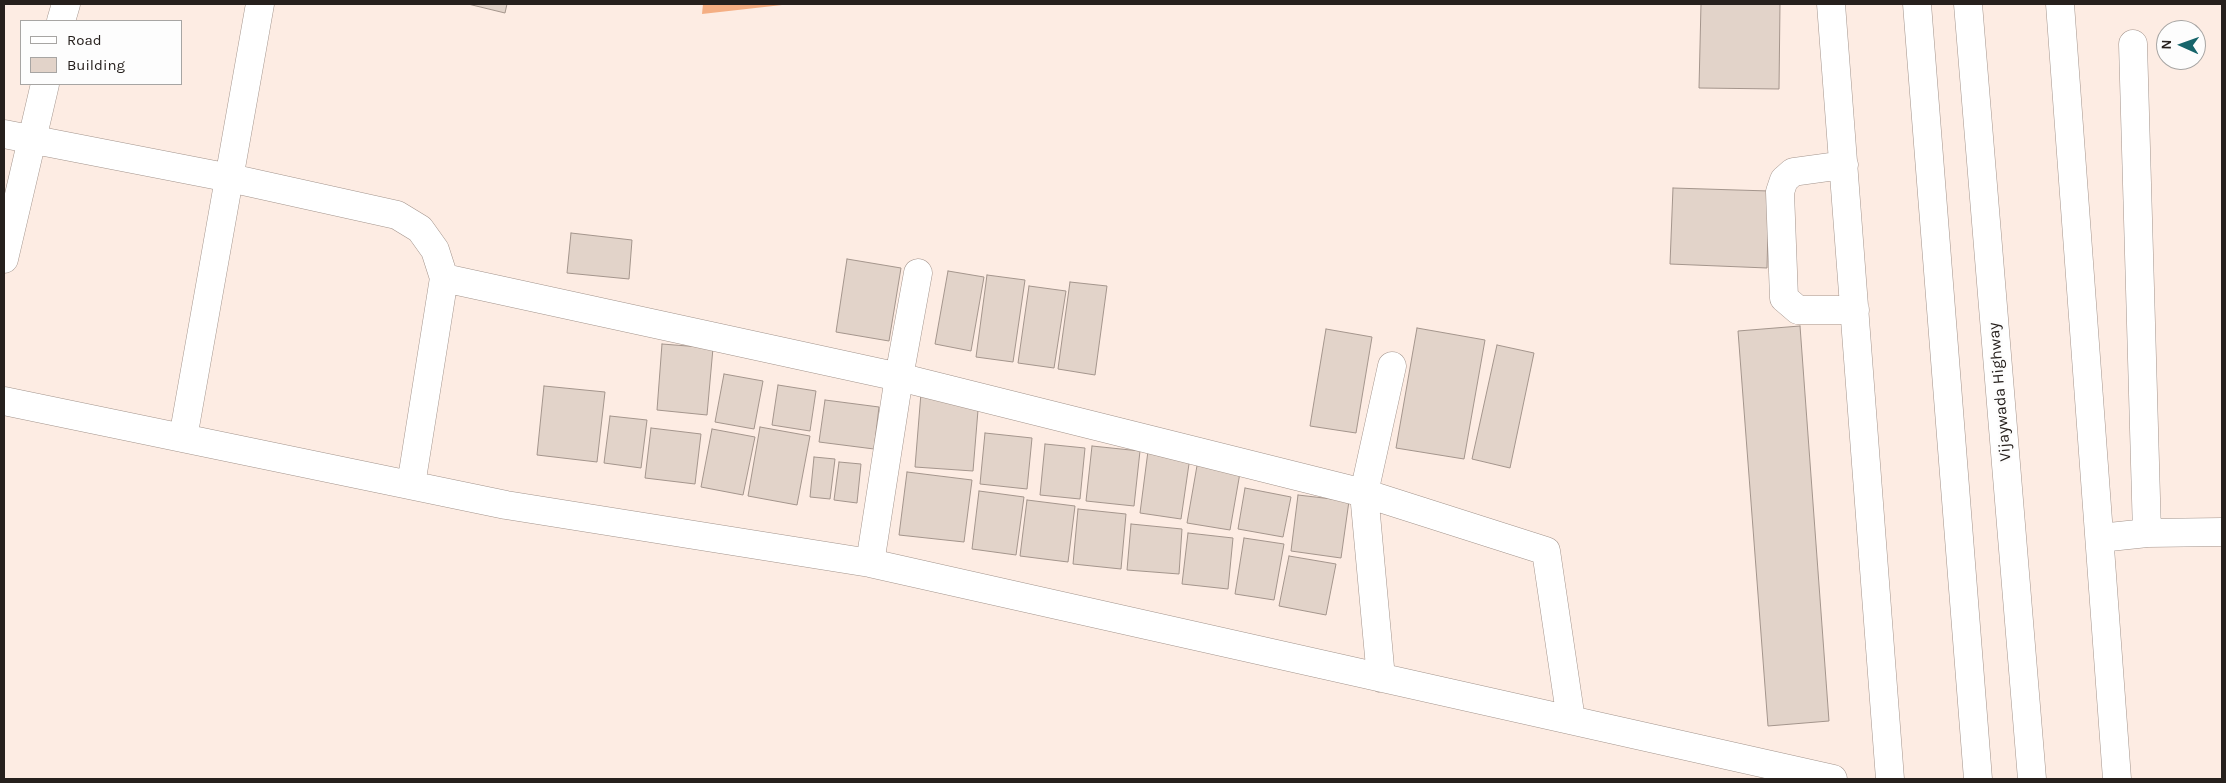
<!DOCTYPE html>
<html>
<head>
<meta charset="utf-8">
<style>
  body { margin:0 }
  #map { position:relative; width:2226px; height:783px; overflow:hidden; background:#fdece3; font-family:Karla,sans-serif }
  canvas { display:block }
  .frame { position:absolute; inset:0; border:5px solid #26201d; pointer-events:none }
  .legend { position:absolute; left:20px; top:20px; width:162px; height:65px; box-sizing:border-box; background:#fdfdfd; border:1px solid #a7a5a3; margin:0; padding:6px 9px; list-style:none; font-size:15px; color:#26201d }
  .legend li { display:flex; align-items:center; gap:10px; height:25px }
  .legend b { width:25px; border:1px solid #a7a5a3 }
  .north { position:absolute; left:2156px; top:20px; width:50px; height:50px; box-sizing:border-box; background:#fdfdfd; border:1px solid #a7a5a3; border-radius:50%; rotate:272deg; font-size:14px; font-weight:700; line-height:20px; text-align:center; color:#26201d }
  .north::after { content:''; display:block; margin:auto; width:18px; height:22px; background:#17656b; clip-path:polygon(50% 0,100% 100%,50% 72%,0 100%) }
</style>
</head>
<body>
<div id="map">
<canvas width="2226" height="783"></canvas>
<div class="frame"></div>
<ul class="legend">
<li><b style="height:6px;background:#fff"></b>Road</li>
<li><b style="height:14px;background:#e2d3c9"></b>Building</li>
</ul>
<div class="north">N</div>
</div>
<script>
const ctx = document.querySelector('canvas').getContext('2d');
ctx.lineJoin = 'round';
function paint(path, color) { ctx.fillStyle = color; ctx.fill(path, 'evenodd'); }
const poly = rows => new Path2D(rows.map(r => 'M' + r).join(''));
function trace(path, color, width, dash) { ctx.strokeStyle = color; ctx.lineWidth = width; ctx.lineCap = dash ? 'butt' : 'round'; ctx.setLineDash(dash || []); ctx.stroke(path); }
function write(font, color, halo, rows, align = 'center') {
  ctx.font = font + ' Karla,sans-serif'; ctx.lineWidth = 5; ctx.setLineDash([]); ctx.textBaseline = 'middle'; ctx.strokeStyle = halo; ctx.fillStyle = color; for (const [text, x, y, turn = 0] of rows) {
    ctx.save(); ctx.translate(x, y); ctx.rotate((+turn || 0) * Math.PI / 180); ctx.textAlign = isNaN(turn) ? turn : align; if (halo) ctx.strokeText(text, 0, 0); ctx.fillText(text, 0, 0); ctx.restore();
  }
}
const green = poly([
  [703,4,791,4,702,14]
]);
const building = poly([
  [468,4,507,4,505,13,468,4],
  [1701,4,1780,4,1779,89,1699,88,1701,4],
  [1673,188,1769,191,1767,268,1670,264,1673,188],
  [571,233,632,240,629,279,567,273,571,233],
  [847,259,901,268,889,341,836,332,847,259],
  [948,271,984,277,971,351,935,344,948,271],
  [987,275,1025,280,1013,362,976,357,987,275],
  [1070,282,1107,286,1095,375,1058,369,1070,282],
  [1029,286,1066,291,1054,368,1018,363,1029,286],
  [1800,326,1829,721,1768,726,1738,331,1800,326],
  [1417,328,1485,340,1464,459,1396,448,1417,328],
  [1326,329,1372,337,1356,433,1310,426,1326,329],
  [662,344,713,348,707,415,657,410,662,344],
  [1497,345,1534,353,1510,468,1472,459,1497,345],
  [724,374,763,381,754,429,715,422,724,374],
  [778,385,816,391,810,431,772,425,778,385],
  [544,386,605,392,597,462,537,455,544,386],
  [921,393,979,398,973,471,915,467,921,393],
  [825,400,879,407,874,449,819,442,825,400],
  [610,416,647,420,641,468,604,463,610,416],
  [760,427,810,436,797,505,748,496,760,427],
  [651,428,701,434,695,484,645,478,651,428],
  [712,429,755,437,743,495,701,487,712,429],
  [985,433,1032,438,1027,489,980,484,985,433],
  [1045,444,1085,448,1080,499,1040,495,1045,444],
  [1092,446,1140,451,1134,506,1086,501,1092,446],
  [1148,451,1190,457,1181,519,1140,513,1148,451],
  [814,457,835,459,830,499,810,497,814,457],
  [1198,460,1241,467,1230,530,1187,523,1198,460],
  [839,462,861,464,857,503,834,500,839,462],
  [907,472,972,480,964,542,899,535,907,472],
  [1245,488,1291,497,1283,537,1238,529,1245,488],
  [979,491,1024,497,1016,555,972,549,979,491],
  [1298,495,1349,501,1341,558,1291,551,1298,495],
  [1027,500,1075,506,1068,562,1020,556,1027,500],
  [1078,509,1126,514,1121,569,1073,564,1078,509],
  [1131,524,1182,529,1179,574,1127,570,1131,524],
  [1188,533,1233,538,1228,589,1182,584,1188,533],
  [1244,538,1284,544,1274,600,1235,594,1244,538],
  [1289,556,1336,564,1326,615,1279,606,1289,556]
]);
const minor = poly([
  [1831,4,1890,779],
  [2060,4,2117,779],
  [61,21,66,4],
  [2133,44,2147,533],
  [4,134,230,178,397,215,420,229,435,250,444,278,411,485],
  [1844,165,1793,172,1784,180,1780,192,1784,298,1798,310,1855,310],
  [4,259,45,84],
  [918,273,899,377,1364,493,1381,678],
  [444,278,899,377,870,563],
  [1392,366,1364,493,1546,551,1571,720],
  [4,401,506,505,870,563,1833,779],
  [183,438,260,4],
  [2100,538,2147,533,2222,532]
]);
const highway = poly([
  [1917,4,1978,779],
  [1968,4,2032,779]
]);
const streetNames = [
  ["Vijaywada Highway",2000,392,-95]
];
paint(green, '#f4ae83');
paint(building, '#e2d3c9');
trace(building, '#a4958c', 1);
trace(minor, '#a3948c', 29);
trace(highway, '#a3948c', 29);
trace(minor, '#fff', 28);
trace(highway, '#fff', 28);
write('16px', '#26201d', '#fdfdfd', streetNames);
</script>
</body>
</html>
